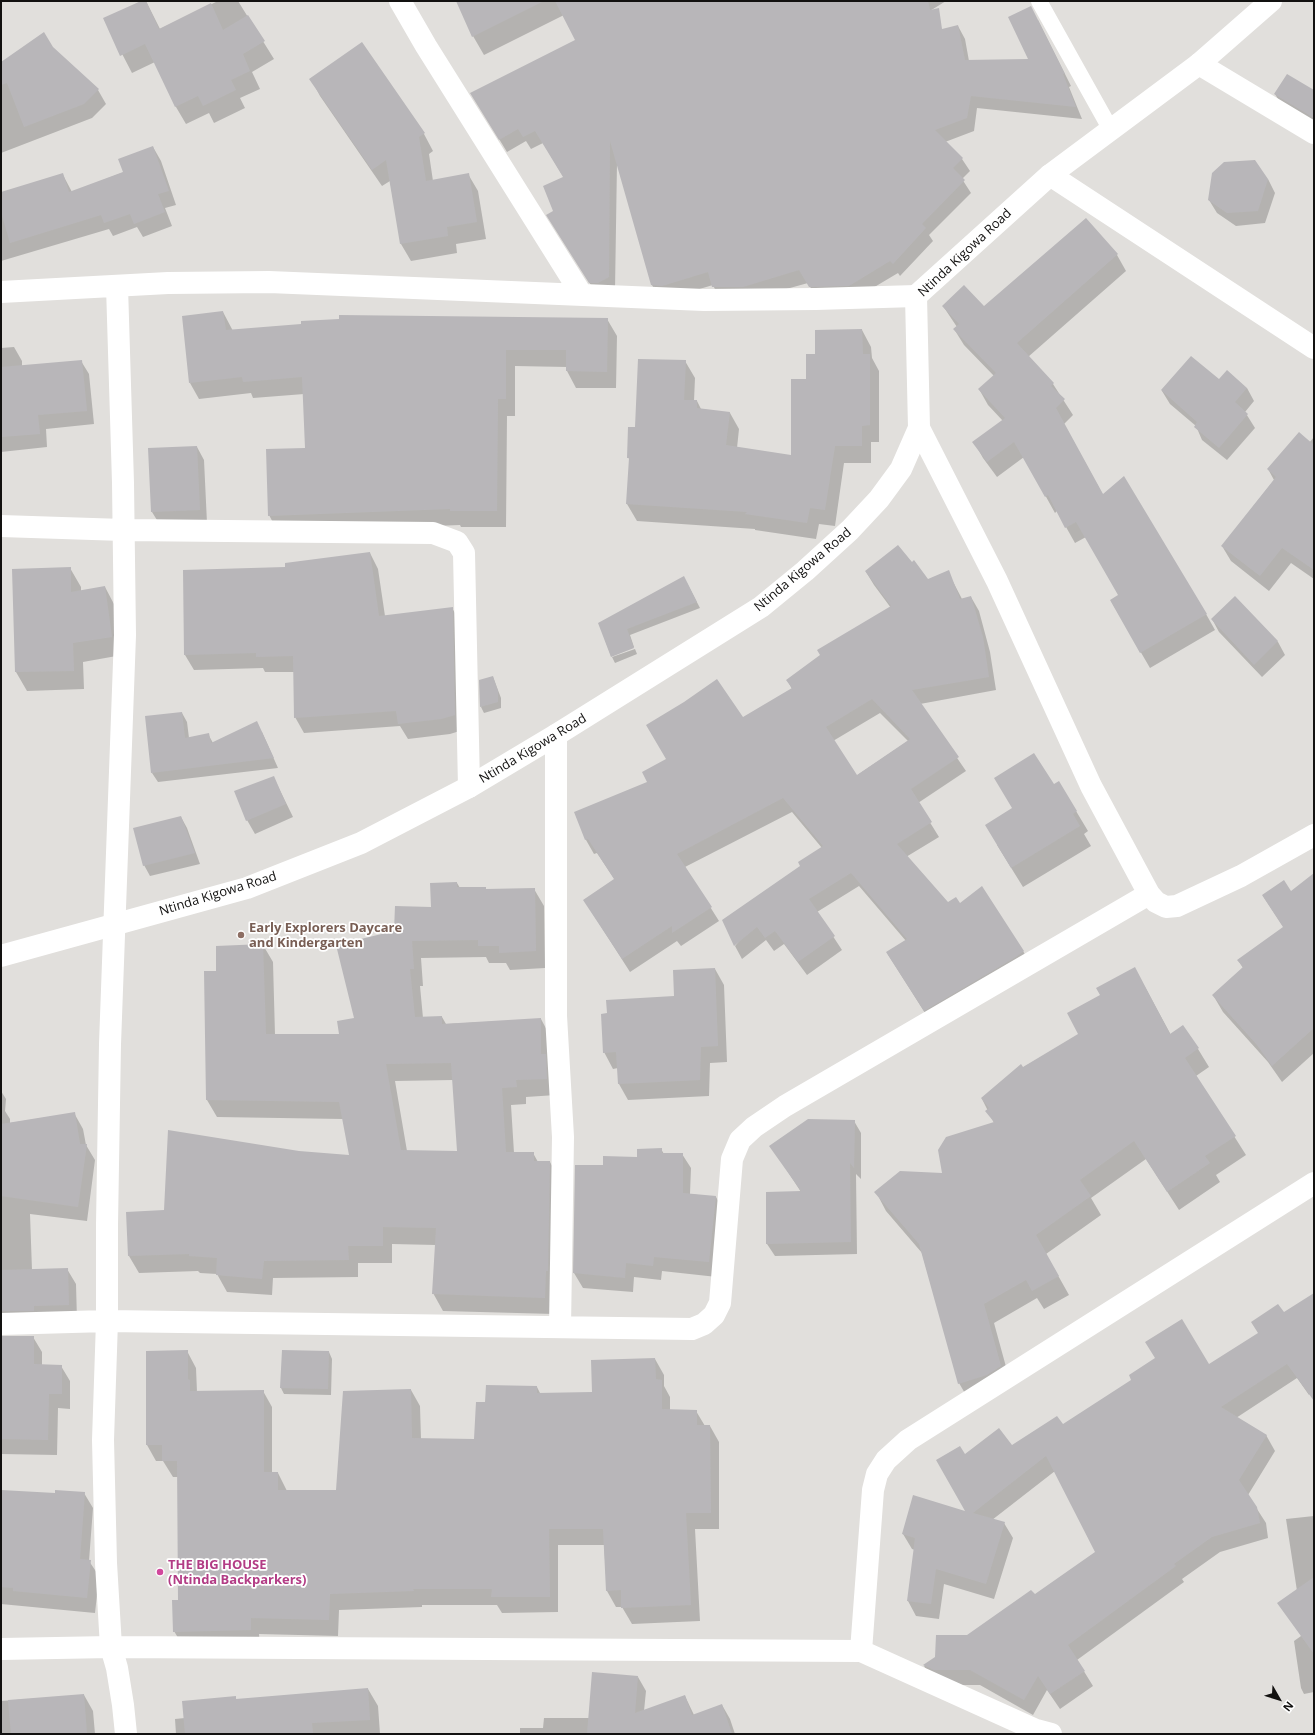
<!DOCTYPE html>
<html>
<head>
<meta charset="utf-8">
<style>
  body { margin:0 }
  #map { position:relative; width:1315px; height:1735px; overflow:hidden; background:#e1dfdc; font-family:"Open Sans",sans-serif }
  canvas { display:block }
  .frame { position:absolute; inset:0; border:2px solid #121110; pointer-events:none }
  .north { position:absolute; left:1259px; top:1679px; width:40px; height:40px; -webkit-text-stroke:3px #fff; paint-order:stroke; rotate:129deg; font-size:11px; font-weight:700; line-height:16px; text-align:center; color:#121110 }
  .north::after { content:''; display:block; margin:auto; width:14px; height:18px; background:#121110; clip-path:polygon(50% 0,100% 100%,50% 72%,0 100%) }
</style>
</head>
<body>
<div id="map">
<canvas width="1315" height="1735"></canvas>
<div class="frame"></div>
<div class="north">N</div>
</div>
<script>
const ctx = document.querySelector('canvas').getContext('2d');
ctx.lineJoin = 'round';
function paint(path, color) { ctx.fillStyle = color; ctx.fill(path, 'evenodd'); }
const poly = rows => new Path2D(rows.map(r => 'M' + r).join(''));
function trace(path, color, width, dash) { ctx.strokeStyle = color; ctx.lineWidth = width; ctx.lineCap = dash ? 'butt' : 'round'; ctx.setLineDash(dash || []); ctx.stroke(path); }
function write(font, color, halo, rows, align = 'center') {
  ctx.font = font + ' "Open Sans",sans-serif'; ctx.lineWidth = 3.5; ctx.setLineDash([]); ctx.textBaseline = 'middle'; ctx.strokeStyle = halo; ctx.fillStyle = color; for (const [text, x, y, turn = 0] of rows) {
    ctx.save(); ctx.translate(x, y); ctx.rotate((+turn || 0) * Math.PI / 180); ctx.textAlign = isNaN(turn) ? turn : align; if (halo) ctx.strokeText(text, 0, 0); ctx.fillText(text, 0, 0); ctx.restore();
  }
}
const shadow = poly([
  [143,1,146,1,160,29,218,1,238,1,274,59,252,72,260,89,240,98,245,108,214,123,209,113,186,124,176,107,155,62,132,73,104,19],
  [457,1,946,1,870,48,958,26,965,39,969,61,1030,60,1038,20,1071,86,1069,87,1082,119,977,108,974,131,945,142,962,159,970,171,962,179,971,193,929,235,933,241,900,276,898,273,856,298,817,299,808,283,750,299,720,300,713,285,669,298,659,298,652,285,617,163,615,290,597,295,555,227,554,211,564,178,543,143,531,149,526,141,507,152,479,106,576,40,564,15,484,55,473,36],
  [362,44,424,134,433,151,429,154,433,181,468,174,478,191,486,239,456,244,457,253,411,261,401,244,390,181,382,186,320,96,311,79],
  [52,47,98,90,106,104,92,118,1,153,1,63],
  [1314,91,1314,129,1285,111,1275,94],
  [153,147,161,161,176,205,165,208,172,226,143,237,137,227,113,236,109,229,1,261,1,194,63,175,72,192,124,172],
  [1268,179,1275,193,1265,223,1236,226,1217,213,1209,200],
  [1086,219,1117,255,1126,271,1028,357,1053,384,1073,415,1064,424,1103,495,1206,614,1215,630,1150,668,1111,601,1120,596,1086,537,1075,543,1057,511,1055,513,1024,457,997,477,983,458,974,442,1003,421,988,405,979,389,994,376,964,345,954,329,957,327,943,306,984,307],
  [223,312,233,331,607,319,617,336,616,388,576,388,567,371,567,367,515,366,515,416,507,416,506,527,461,527,460,525,278,532,269,515,306,449,304,394,253,398,251,393,199,399,190,383],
  [862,330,871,347,872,358,879,371,879,442,871,442,871,463,844,463,835,526,819,524,816,539,755,530,755,529,637,521,627,504,630,461,628,457,636,428,685,361,695,378,694,401,697,401,701,409,730,413,739,429,737,448,792,457,807,380,816,355],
  [14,347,22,361,22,366,81,361,89,374,94,424,46,429,47,447,1,452,1,348],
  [1247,388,1254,401,1245,412,1255,428,1227,460,1202,440,1196,426,1170,404,1162,391],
  [1314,437,1314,579,1291,563,1269,591,1231,561,1222,546,1274,480,1268,469,1309,443],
  [197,447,204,460,207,523,160,525,152,512],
  [370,553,378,569,385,616,452,608,461,623,463,730,450,734,408,739,400,726,304,733,295,717,294,672,265,672,263,668,194,670,185,655,287,568],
  [70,568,81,587,81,591,105,587,115,606,122,655,83,662,84,689,27,691,16,672,13,570],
  [866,572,928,580,948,572,962,599,971,597,979,611,990,652,996,690,920,704,966,771,918,803,939,837,906,857,948,904,960,904,1023,951,1031,965,932,1024,887,953,906,941,859,886,817,912,842,950,807,975,784,944,774,951,766,940,742,959,735,946,801,866,822,848,792,812,685,867,719,921,681,946,677,941,630,972,584,900,615,880,597,853,594,854,586,840,575,813,649,783,743,719,792,689,787,680,891,608,874,585],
  [880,713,908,741,856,776,833,741],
  [687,583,700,608,630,635,634,647,611,656,599,623],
  [1235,597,1278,642,1285,655,1262,677,1219,632,1212,619],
  [635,649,637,654,615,663,612,657],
  [493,677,501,698,501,708,484,713,481,707],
  [182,713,187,722,189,738,208,734,213,743,262,732,278,768,158,782,152,773],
  [274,778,293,817,255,834,247,820],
  [1054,785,1076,811,1088,831,1084,834,1091,846,1023,887,997,845,1013,808],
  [181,817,187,828,200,864,150,876,144,865],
  [1314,874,1314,1053,1282,1082,1268,1062,1223,1012,1213,995,1243,968,1238,960,1284,928,1263,896,1291,892],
  [457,883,460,888,485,888,487,890,534,889,544,906,545,968,510,970,506,963,489,963,486,957,421,958,423,986,420,986,423,1018,442,1017,446,1024,541,1019,550,1036,556,1095,526,1097,526,1104,511,1105,514,1153,533,1153,538,1162,550,1162,559,1179,554,1314,443,1311,433,1293,436,1245,392,1244,392,1263,358,1263,358,1277,273,1278,272,1295,227,1292,217,1274,200,1273,198,1271,139,1273,129,1256,165,1211,274,1150,350,1156,343,1119,217,1117,207,1100,205,972,217,972,263,945,273,962,275,1035,340,1035,355,1019,395,932,432,908],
  [453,1080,458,1152,407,1151,395,1081],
  [715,969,724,985,727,1062,710,1063,709,1096,628,1100,619,1084,618,1068,613,1069,604,1052,675,997],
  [1145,987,1171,1035,1198,1049,1209,1067,1196,1076,1246,1155,1216,1175,1220,1182,1179,1210,1146,1159,1091,1198,1101,1215,1046,1254,1069,1295,1044,1309,1037,1298,994,1323,1011,1385,970,1402,959,1383,922,1253,886,1211,876,1192,943,1174,994,1123,982,1099,1022,1068,1079,1035],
  [1,1091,6,1099,5,1111,10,1119,10,1123,74,1113,83,1129,86,1145,95,1160,87,1221,30,1214,32,1270,67,1269,76,1284,77,1320,1,1331],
  [854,1121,861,1133,861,1179,856,1174,857,1254,775,1256,767,1244,801,1192,771,1146],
  [661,1149,664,1154,682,1154,691,1168,690,1194,716,1197,724,1212,717,1277,662,1271,661,1280,634,1277,633,1292,583,1288,574,1273,576,1166,604,1166,638,1158],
  [1314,1294,1314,1387,1309,1395,1297,1378,1236,1418,1266,1435,1275,1451,1248,1495,1266,1523,1268,1538,1220,1552,1182,1579,1184,1582,1077,1660,1093,1686,1060,1709,1047,1690,1033,1715,980,1685,944,1685,933,1680,924,1666,967,1636,1034,1596,1096,1552,1055,1471,992,1520,1004,1523,1013,1538,994,1599,944,1584,939,1619,916,1616,908,1601,915,1550,912,1549,903,1534,967,1512,965,1455,1012,1446,1209,1365,1259,1334,1284,1314],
  [1,1337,33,1337,42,1352,42,1366,61,1366,70,1381,70,1409,58,1408,57,1455,1,1454],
  [187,1351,196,1368,197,1392,263,1391,272,1407,272,1473,278,1473,287,1491,337,1491,411,1390,420,1406,421,1439,475,1440,486,1403,537,1387,540,1393,593,1393,655,1359,664,1375,664,1386,670,1397,670,1410,696,1411,705,1426,710,1426,719,1442,719,1529,695,1529,700,1621,632,1624,622,1607,616,1607,607,1591,604,1545,558,1545,558,1612,502,1613,497,1605,422,1605,422,1607,339,1610,338,1636,259,1634,260,1646,184,1648,174,1631,179,1601,178,1477,173,1477,163,1461,156,1461,147,1445],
  [329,1352,332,1359,331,1395,284,1394,281,1388],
  [1,1491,56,1494,84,1493,93,1508,89,1561,99,1576,95,1613,1,1604],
  [1314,1516,1314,1692,1304,1694,1301,1688,1294,1641,1301,1636,1297,1591,1286,1519],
  [638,1677,646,1691,644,1711,685,1696,694,1715,722,1705,730,1719,735,1734,520,1734,520,1728,543,1728,544,1718,590,1718],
  [368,1689,378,1706,380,1734,176,1734,175,1719,185,1718,235,1697,237,1700],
  [84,1695,93,1711,95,1734,1,1734,1,1701]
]);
const building = poly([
  [141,1,146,1,159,29,211,3,223,30,248,15,265,41,243,54,250,71,231,80,236,90,203,106,198,96,175,107,145,44,120,56,103,18],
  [456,1,544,1,472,37],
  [555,1,928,1,930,10,939,8,942,29,958,25,965,60,1028,59,1008,17,1031,6,1065,74,1063,74,1076,107,971,96,967,118,935,130,963,158,953,168,965,180,922,224,926,228,893,264,890,261,849,286,809,287,799,270,743,287,712,287,708,272,662,286,651,285,610,141,609,277,598,283,589,283,546,215,553,211,543,186,563,177,535,131,523,137,518,129,499,140,470,93,575,40],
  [44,32,53,47,99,89,84,104,24,127,7,83,1,85,1,62],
  [362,42,425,133,419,137,426,181,469,173,477,222,447,227,448,236,400,244,386,160,372,170,309,79],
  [1287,74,1314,90,1314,118,1274,94],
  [153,146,169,191,158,194,165,212,134,224,130,214,104,223,101,215,10,243,1,212,1,192,63,173,69,192,123,172,118,159],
  [1255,160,1268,179,1258,211,1227,213,1208,200,1212,173,1224,162],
  [1086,218,1118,254,1017,343,1054,383,1051,386,1065,399,1056,408,1103,494,1124,476,1207,614,1140,653,1110,600,1118,595,1076,522,1065,528,1048,495,1045,497,1014,442,987,462,972,442,1005,418,978,389,996,373,953,329,959,324,942,306,964,285,984,306],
  [223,311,226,330,301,324,301,321,339,319,339,315,608,318,607,372,566,371,566,350,506,350,506,399,498,399,497,511,450,511,450,509,268,516,266,449,305,448,302,377,243,382,242,377,189,383,182,316],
  [862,329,863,354,870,354,870,425,862,426,862,446,835,446,825,510,810,508,807,523,745,514,747,512,626,504,629,458,627,458,628,427,635,427,638,359,686,360,684,400,697,400,697,408,730,412,726,445,791,455,791,379,806,379,806,354,815,354,815,330],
  [1191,356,1219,379,1227,370,1247,388,1235,402,1248,414,1219,448,1194,427,1197,422,1161,390],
  [82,360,87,411,38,415,40,434,1,437,1,367],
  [1299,432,1314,445,1314,570,1282,548,1260,576,1221,546,1276,477,1267,469],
  [197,446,200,510,151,512,148,448],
  [898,545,912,562,914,560,928,579,949,570,960,599,971,596,983,637,989,677,912,690,959,757,911,789,932,822,897,844,948,902,956,897,960,903,982,886,1024,951,1016,957,924,1011,886,952,907,939,851,873,809,899,835,936,798,962,775,931,765,938,757,927,734,946,722,920,800,866,798,862,823,846,783,798,677,854,712,907,672,933,672,926,622,959,583,900,614,879,588,839,585,840,574,812,647,782,642,772,666,759,646,725,684,702,717,679,743,717,792,688,786,680,820,655,817,650,891,606,865,571],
  [872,699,910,739,857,775,826,727],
  [370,552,379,616,453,607,455,715,441,719,398,724,396,711,294,718,293,656,256,657,256,653,184,655,183,570,285,567,285,563],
  [71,567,71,592,105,586,112,637,73,643,74,671,15,672,12,569],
  [684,576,697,602,627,629,634,648,611,657,598,623],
  [1235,596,1278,641,1254,665,1211,619],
  [493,676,498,691,498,702,480,707,479,680],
  [182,712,185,738,209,733,211,743,257,721,274,758,151,773,145,716],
  [1034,753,1054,784,1059,781,1077,811,1073,814,1080,826,1011,868,985,825,1012,808,994,778],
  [274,776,286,804,246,821,234,791],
  [181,816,195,853,143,866,133,828],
  [1314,873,1314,1028,1272,1066,1257,1045,1212,995,1243,967,1237,960,1283,927,1262,895,1284,880,1291,891],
  [457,882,457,887,486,887,486,889,535,888,536,951,499,953,499,946,478,946,478,940,412,941,414,969,410,969,415,1017,442,1016,442,1024,541,1018,541,1054,546,1054,547,1079,516,1080,517,1087,502,1088,506,1152,534,1152,534,1161,550,1161,548,1271,546,1271,545,1298,432,1294,436,1228,383,1227,383,1246,348,1246,349,1260,264,1261,262,1279,216,1275,217,1258,189,1256,189,1254,128,1256,126,1212,164,1210,168,1130,299,1151,349,1155,339,1102,206,1100,204,971,216,971,216,946,263,944,266,1034,339,1034,337,1021,354,1018,336,945,394,931,395,906,431,907,430,883],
  [451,1063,457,1151,401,1150,386,1064],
  [1135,967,1170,1034,1183,1025,1199,1048,1185,1058,1236,1136,1205,1156,1210,1163,1167,1192,1134,1141,1080,1180,1091,1196,1036,1235,1059,1276,1032,1291,1026,1280,984,1304,1001,1366,987,1375,958,1384,919,1244,874,1192,900,1171,942,1173,938,1150,946,1137,994,1122,985,1111,989,1108,981,1098,1021,1064,1023,1067,1078,1034,1067,1013,1100,995,1096,988],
  [715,968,718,1046,701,1047,700,1080,618,1084,616,1052,603,1053,601,1014,607,1013,606,1000,674,996,673,970],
  [75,1112,80,1144,87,1144,78,1207,1,1196,1,1124],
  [808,1119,855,1120,854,1168,850,1163,851,1242,766,1244,766,1192,801,1191,769,1146],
  [662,1148,662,1153,683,1153,683,1193,716,1196,709,1262,654,1257,653,1266,626,1263,625,1278,573,1273,575,1165,603,1165,603,1156,637,1157,637,1149],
  [68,1268,69,1305,34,1306,34,1311,1,1311,1,1270],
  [1314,1293,1314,1401,1287,1364,1221,1407,1267,1435,1239,1480,1257,1507,1260,1523,1212,1537,1174,1564,1176,1566,1068,1645,1085,1671,1050,1694,1038,1676,1024,1700,970,1670,934,1670,923,1665,935,1657,936,1635,967,1635,1031,1590,1035,1594,1095,1552,1046,1456,973,1513,1005,1522,986,1584,936,1569,931,1604,907,1601,915,1538,902,1534,913,1495,965,1511,936,1460,960,1446,965,1454,999,1428,1012,1445,1057,1416,1063,1424,1131,1380,1129,1375,1155,1358,1145,1342,1182,1319,1209,1364,1258,1333,1251,1322,1278,1304,1284,1312],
  [1,1336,34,1336,34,1364,62,1365,62,1394,49,1394,48,1440,1,1439],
  [188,1350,188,1379,190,1380,190,1391,264,1390,264,1472,278,1472,278,1490,336,1490,343,1391,411,1389,412,1438,474,1439,476,1402,485,1402,486,1385,537,1386,537,1393,592,1392,591,1360,655,1358,656,1379,662,1380,662,1409,697,1410,697,1425,710,1425,711,1513,686,1513,691,1605,621,1608,621,1590,606,1591,603,1529,549,1529,550,1597,491,1597,492,1589,413,1589,414,1591,330,1594,329,1620,251,1618,251,1630,173,1632,172,1600,178,1600,177,1461,162,1461,162,1445,146,1445,146,1351],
  [282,1350,329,1351,328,1389,280,1388],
  [1,1490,55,1493,55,1490,85,1492,80,1559,91,1560,87,1598,13,1591,13,1588,1,1587],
  [1314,1577,1314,1654,1277,1603],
  [592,1672,638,1676,635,1713,685,1695,692,1715,722,1704,732,1734,587,1734],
  [368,1688,370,1720,312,1723,313,1734,185,1734,182,1701,236,1696,236,1699],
  [84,1694,87,1734,11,1734,8,1700]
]);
const service = poly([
  [1039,1,1111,130]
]);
const minor = poly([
  [400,1,426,46,582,295],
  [1199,64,1314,133],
  [1050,175,1314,348],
  [117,286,123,483,125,635,110,1044,107,1225,107,1321,103,1440,106,1563,111,1647,117,1668,123,1705,126,1734],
  [1,292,168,283,269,282,704,300,816,299,916,296],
  [919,428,997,581,1091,786,1149,894,1156,902,1166,907,1177,906,1241,876,1314,835],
  [1,526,123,530,433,533,457,542,464,553,469,787],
  [556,735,556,1016,563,1137,560,1327],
  [1,1324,107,1321,692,1329,704,1324,714,1315,720,1303,732,1159,740,1140,754,1127,785,1106,1149,894],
  [1,1649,111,1647,861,1651,873,1490,877,1474,886,1460,908,1440,1314,1183],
  [861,1651,1036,1730,1051,1734]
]);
const tertiary = poly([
  [1,956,247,888,361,843,469,787,556,735,761,607,805,571,850,530,879,499,901,469,919,428,916,296,1050,175,1199,64,1271,1]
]);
const markers = [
  [241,935,4,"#8d6e63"],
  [160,1572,4,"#d1479c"]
];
const streetNames = [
  ["Ntinda Kigowa Road",965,253,-43],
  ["Ntinda Kigowa Road",803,570,-40],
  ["Ntinda Kigowa Road",533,749,-31],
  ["Ntinda Kigowa Road",218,894,-17]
];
const educationNames = [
  ["Early Explorers Daycare",249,928],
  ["and Kindergarten",249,943]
];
const hotelNames = [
  ["THE BIG HOUSE",168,1565],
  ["(Ntinda Backparkers)",168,1580]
];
paint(shadow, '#0003');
paint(building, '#b8b6b9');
trace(service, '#fff', 16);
trace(minor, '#fff', 22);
trace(tertiary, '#fff', 22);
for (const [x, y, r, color] of markers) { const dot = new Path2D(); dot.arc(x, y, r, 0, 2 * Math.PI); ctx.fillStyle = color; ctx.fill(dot); trace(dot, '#fff', 1.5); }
write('13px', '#121110', '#fff', streetNames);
write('bold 13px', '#785e54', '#fff', educationNames, 'left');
write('bold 13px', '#b23c85', '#fff', hotelNames, 'left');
</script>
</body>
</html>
